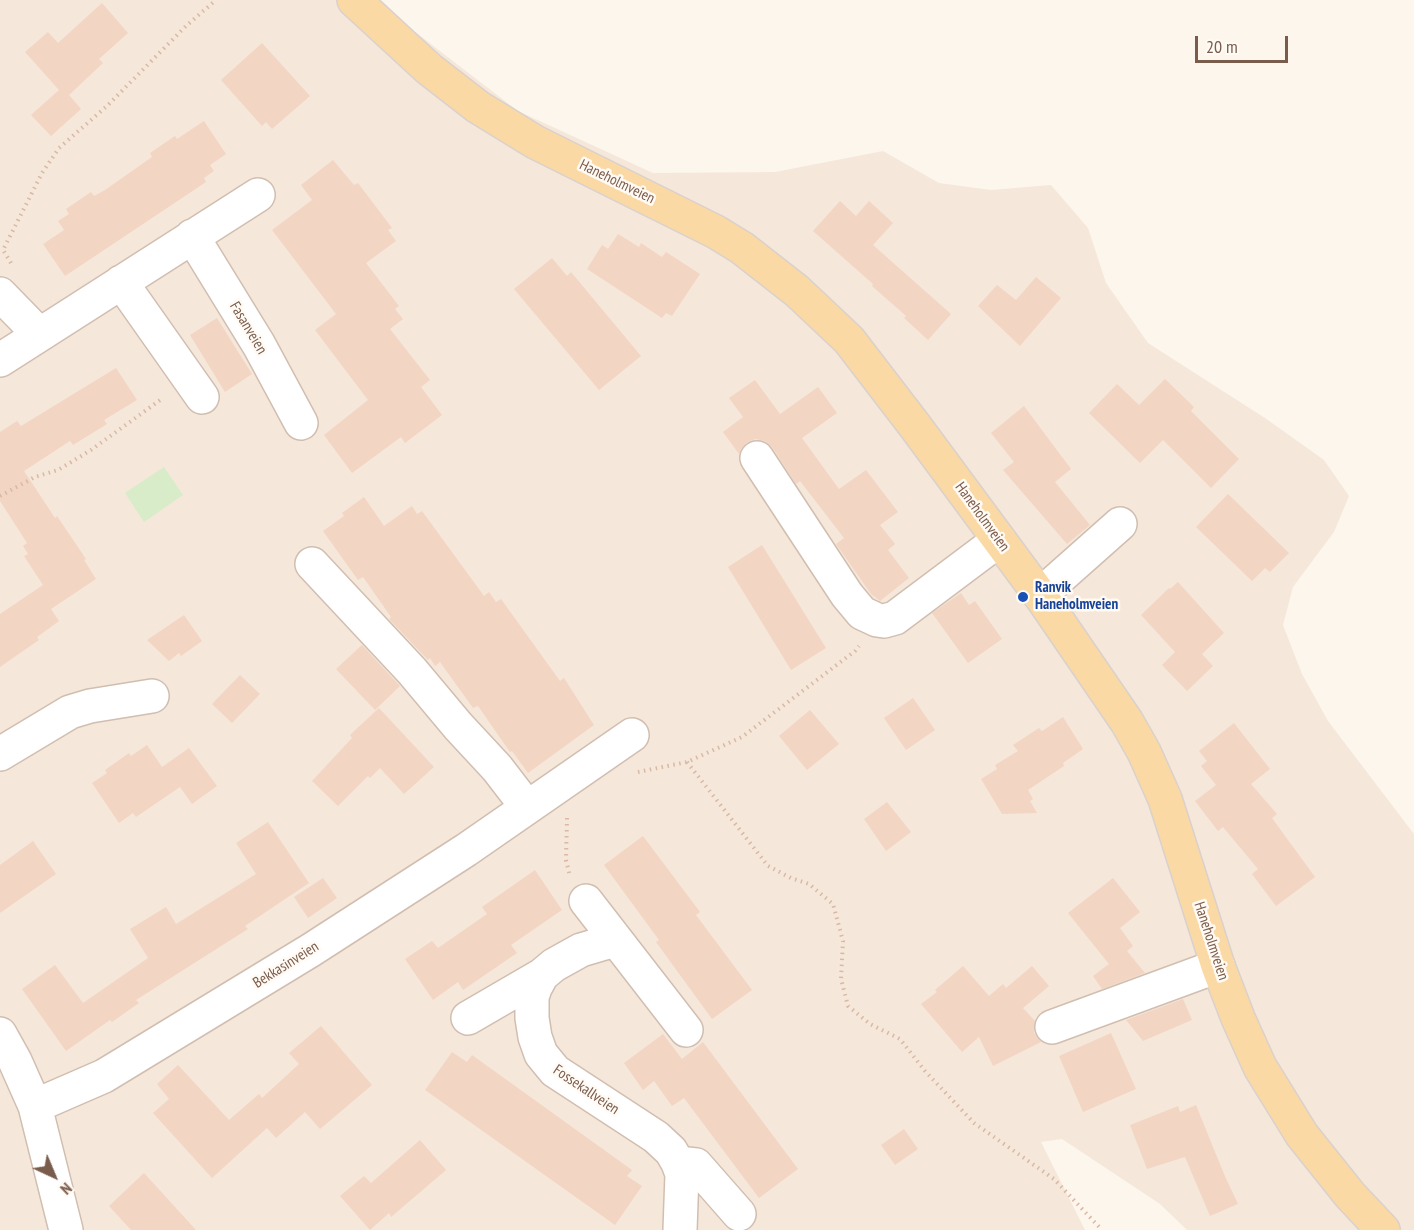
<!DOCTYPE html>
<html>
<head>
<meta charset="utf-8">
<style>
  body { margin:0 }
  #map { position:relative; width:1414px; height:1230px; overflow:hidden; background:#fdf6ec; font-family:"PT Sans Narrow",sans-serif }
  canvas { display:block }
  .north { position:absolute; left:24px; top:1146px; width:60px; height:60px; -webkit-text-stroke:4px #fffaf3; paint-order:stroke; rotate:136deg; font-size:16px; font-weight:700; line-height:24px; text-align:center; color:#7a5c4d }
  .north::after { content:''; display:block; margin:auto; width:21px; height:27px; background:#7a5c4d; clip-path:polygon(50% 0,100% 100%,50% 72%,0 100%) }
  .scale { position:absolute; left:1195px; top:36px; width:93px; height:27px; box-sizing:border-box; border:3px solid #7a5c4d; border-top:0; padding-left:8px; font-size:18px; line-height:21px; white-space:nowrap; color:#7a5c4d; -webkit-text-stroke:4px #fffaf3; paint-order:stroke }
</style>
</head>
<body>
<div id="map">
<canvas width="1414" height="1230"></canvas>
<div class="north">N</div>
<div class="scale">20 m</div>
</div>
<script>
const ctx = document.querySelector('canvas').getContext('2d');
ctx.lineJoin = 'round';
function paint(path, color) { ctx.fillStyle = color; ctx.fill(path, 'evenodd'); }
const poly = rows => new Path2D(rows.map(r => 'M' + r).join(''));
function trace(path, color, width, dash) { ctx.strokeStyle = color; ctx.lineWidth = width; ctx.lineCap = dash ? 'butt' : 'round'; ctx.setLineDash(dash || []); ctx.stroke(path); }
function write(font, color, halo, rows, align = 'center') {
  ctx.font = font + ' "PT Sans Narrow",sans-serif'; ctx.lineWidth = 5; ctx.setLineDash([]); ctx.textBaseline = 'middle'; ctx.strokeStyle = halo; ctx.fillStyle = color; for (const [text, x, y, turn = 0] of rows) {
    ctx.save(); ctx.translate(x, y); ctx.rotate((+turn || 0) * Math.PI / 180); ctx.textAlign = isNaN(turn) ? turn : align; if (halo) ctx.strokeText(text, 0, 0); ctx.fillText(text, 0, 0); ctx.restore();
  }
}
const residential = poly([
  [0,0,381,0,414,31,518,111,653,173,775,172,883,151,939,183,991,190,1051,185,1088,228,1106,283,1148,343,1265,418,1324,460,1349,496,1334,532,1293,587,1283,625,1302,674,1328,721,1414,834,1414,1230,1187,1230,1160,1204,1062,1139,1041,1142,1085,1230,0,1230]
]);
const green = poly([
  [164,467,183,495,144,522,125,493]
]);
const building = poly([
  [102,3,128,33,99,59,103,63,69,95,81,109,51,136,31,115,59,90,25,52,48,32,58,43],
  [262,43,310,96,272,129,266,122,262,126,221,80],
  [204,121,226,154,210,165,214,171,204,178,206,182,65,276,43,244,64,230,58,221,69,214,66,209,91,192,94,196,105,190,152,157,150,153,175,136,177,139],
  [333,160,354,185,358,183,392,228,388,230,396,241,366,263,399,306,395,309,403,319,390,329,430,380,421,387,442,415,405,443,401,437,352,473,324,435,368,400,315,330,336,314,272,230,312,200,301,185],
  [840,201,856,216,869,201,893,223,873,245,951,314,928,340,904,318,906,316,872,286,873,284,813,231],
  [618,234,639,247,641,243,662,257,666,252,700,274,672,316,666,313,662,318,587,269,602,245,608,249],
  [552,258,567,276,571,272,641,356,599,390,514,289],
  [1036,277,1061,298,1020,346,978,306,997,285,1016,300],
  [217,318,252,374,225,392,190,335],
  [116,368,137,400,104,420,107,424,99,429,73,445,70,441,24,471,55,518,57,516,86,559,84,560,96,579,51,609,59,621,37,637,39,640,0,667,0,614,43,585,24,556,28,554,23,546,27,543,0,501,0,432,17,421,21,426],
  [1165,379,1194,407,1191,411,1239,459,1211,488,1163,440,1140,463,1089,413,1117,384,1139,405],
  [755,380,780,414,818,387,837,413,802,438,839,489,866,470,898,512,880,525,895,544,888,550,909,578,880,601,871,594,836,544,844,538,800,481,796,484,772,447,765,441,755,439,746,443,741,449,739,454,723,432,743,417,729,398],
  [1024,406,1071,469,1055,482,1090,525,1067,544,1003,470,1014,462,991,433],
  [1228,494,1289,553,1270,572,1265,568,1252,581,1196,527],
  [364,497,384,526,412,506,417,514,422,511,484,596,489,592,496,602,501,599,560,681,564,678,594,725,528,773,512,751,510,752,478,706,473,708,440,662,435,666,430,658,428,660,389,619,391,617,363,577,358,580,323,531,344,516,342,513],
  [762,545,826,648,791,670,728,567],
  [1178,582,1224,633,1202,654,1213,666,1187,691,1162,665,1175,652,1141,615,1169,588,1170,589],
  [961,593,969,605,975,601,1002,639,968,663,932,613],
  [184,615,202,641,181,656,179,653,169,661,147,640],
  [362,645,400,686,375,710,336,669],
  [240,675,260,694,232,723,212,704],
  [913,698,935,730,906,750,884,718],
  [379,708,434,767,404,794,380,768,370,778,368,776,338,806,312,781,352,738,350,735],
  [810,710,839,744,807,770,779,736],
  [1063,717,1083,749,1063,763,1064,766,1028,790,1033,799,1030,801,1037,813,1002,814,981,779,997,769,995,765,1018,751,1013,745,1039,728,1042,731],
  [1234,723,1270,769,1251,784,1277,814,1272,818,1315,877,1276,906,1252,874,1258,869,1223,827,1218,831,1195,801,1216,785,1201,766,1207,761,1199,751],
  [147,745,162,767,189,748,217,786,192,804,180,787,136,817,133,813,119,823,92,783,107,773,105,770,129,753,131,756],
  [887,802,911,832,886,851,864,819],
  [268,822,309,883,245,926,248,929,136,1000,139,1003,112,1022,110,1020,66,1051,22,989,55,965,83,1003,148,958,130,929,166,907,176,924,256,874,236,843],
  [643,836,700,912,696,915,752,990,712,1019,656,942,659,940,604,865],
  [33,841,56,874,0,913,0,865],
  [535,870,562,910,511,945,517,953,463,990,458,982,433,1000,405,959,432,941,438,948,487,914,482,907],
  [323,878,337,898,308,918,294,897],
  [1113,878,1140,912,1120,928,1133,946,1127,951,1145,973,1102,989,1093,976,1109,964,1068,913],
  [963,966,989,996,1003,984,1006,988,1032,966,1049,986,1023,1008,1035,1021,1034,1033,1041,1042,993,1066,979,1037,962,1052,921,1004,937,992,935,990],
  [1183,999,1192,1020,1143,1041,1126,1020],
  [321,1026,372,1085,320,1129,305,1112,276,1138,267,1128,212,1178,153,1113,169,1099,157,1084,178,1065,229,1120,259,1094,262,1098,299,1064,289,1053],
  [1111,1033,1136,1089,1083,1112,1059,1056],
  [663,1034,682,1059,703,1042,798,1169,759,1198,684,1098,672,1106,654,1081,643,1090,624,1063],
  [452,1052,467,1062,472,1055,632,1170,627,1176,642,1186,615,1225,425,1090],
  [1196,1105,1224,1174,1238,1204,1210,1216,1185,1157,1147,1169,1130,1125,1178,1106,1180,1112],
  [904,1129,918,1149,895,1165,881,1145],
  [420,1140,446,1170,391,1217,389,1213,370,1230,340,1196,364,1176,371,1183],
  [144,1173,196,1230,131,1230,109,1206]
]);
const path = poly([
  [11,263,3,250,42,173,59,148,107,106,186,26,216,0],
  [0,496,35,477,58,470,91,450,163,398],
  [687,762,768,866,791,878,809,884,833,904,843,941,841,979,848,1006,870,1024,900,1039,925,1071,974,1123,1054,1179,1102,1230],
  [638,772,687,762,742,737,855,651,859,646],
  [567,818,566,860,570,876]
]);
const minor = poly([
  [192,236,259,345,301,423],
  [121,282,202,397],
  [0,294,39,334],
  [0,360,258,195],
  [757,458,847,595,862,613,877,620,884,621,895,618,999,540],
  [312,564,412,671,458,726,497,768,527,807],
  [1040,595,1120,524],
  [0,754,70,712,90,706,152,696],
  [586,901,686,1030],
  [615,940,581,950,554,965,542,975,535,988,532,997,532,1018,535,1037,541,1054,555,1071,656,1137,671,1151,678,1163,682,1174,680,1230],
  [468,1018,542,975],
  [1052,1027,1218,966],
  [0,1034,15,1061,35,1106,66,1230],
  [35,1106,104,1076,311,950,466,850,632,735],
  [678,1163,696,1165,739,1214]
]);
const major = poly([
  [354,0,429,69,478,107,535,142,716,232,742,248,797,291,849,340,915,426,1040,595,1127,722,1144,752,1165,799,1218,966,1238,1018,1260,1067,1302,1135,1350,1195,1383,1230]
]);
const markers = [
  [1023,597,6,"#1a4fb4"]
];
const streetNames = [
  ["Haneholmveien",617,182,26],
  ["Fasanveien",248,328,59],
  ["Haneholmveien",982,517,54],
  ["Haneholmveien",1211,941,72],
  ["Bekkasinveien",286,965,-32],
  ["Fossekallveien",586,1090,34]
];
const transitNames = [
  ["Ranvik",1035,588],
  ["Haneholmveien",1035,605]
];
paint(residential, '#f5e8da');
paint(green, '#d8ecc9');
paint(building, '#f3d5c3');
trace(minor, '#d1beb0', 36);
trace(major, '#dad1cd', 36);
trace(path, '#d9b8a5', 4, [1.5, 4.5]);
trace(minor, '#fff', 33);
trace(major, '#fbd9a5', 33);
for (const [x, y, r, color] of markers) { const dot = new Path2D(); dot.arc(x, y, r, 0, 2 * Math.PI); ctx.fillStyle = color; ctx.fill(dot); trace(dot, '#fffaf3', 2); }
write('15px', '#7a5c4d', '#fffaf3', streetNames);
write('bold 15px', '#164399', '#fffaf3', transitNames, 'left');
</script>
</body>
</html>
